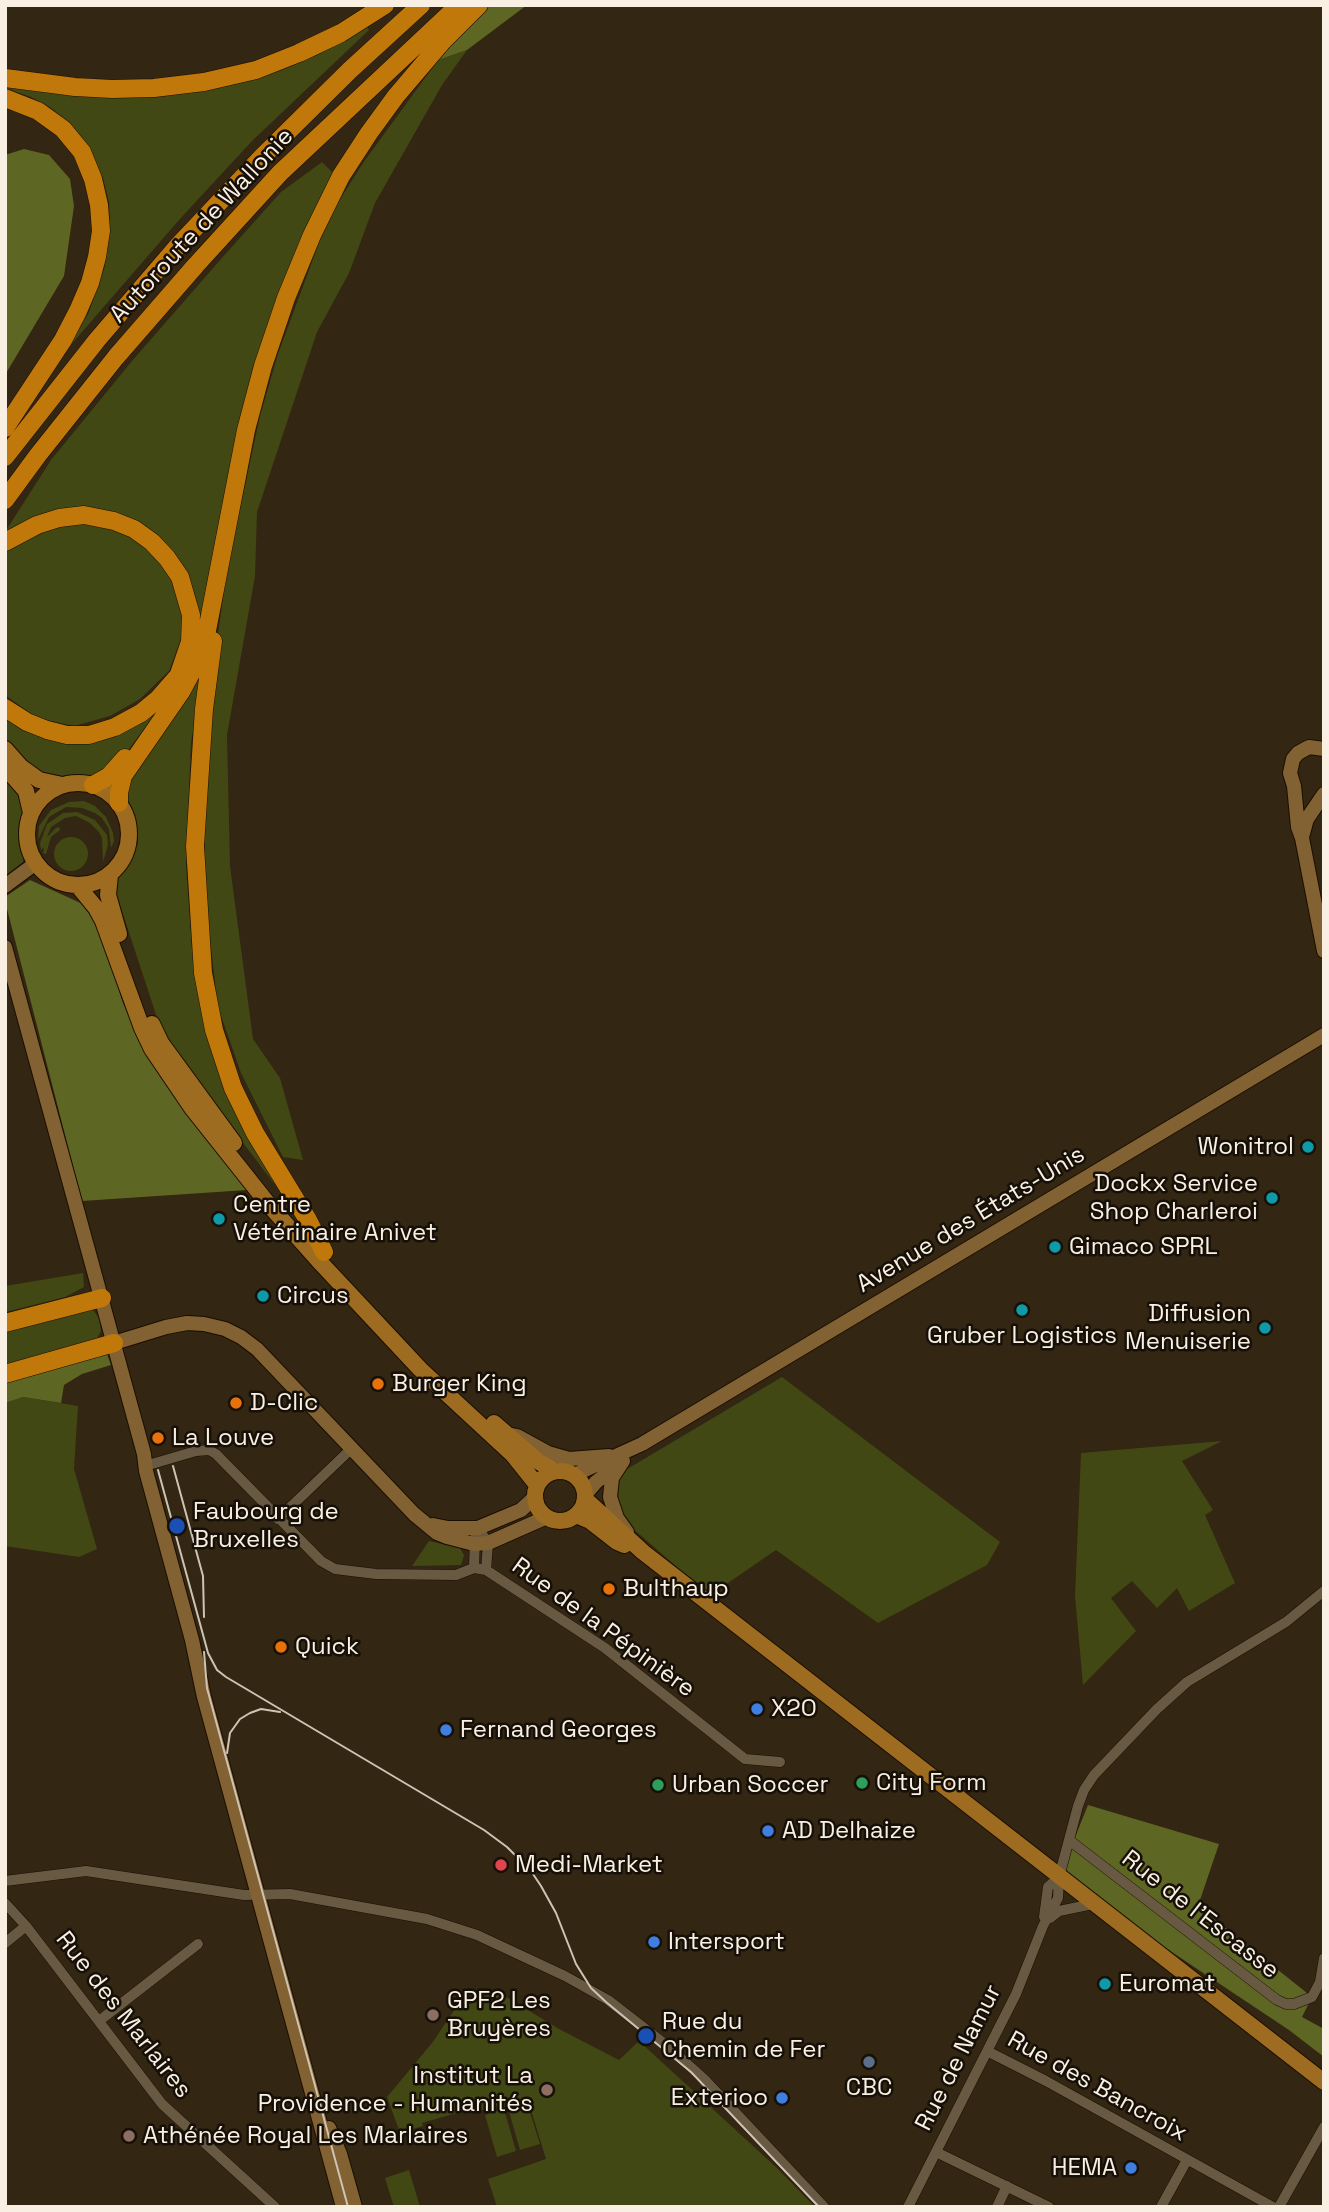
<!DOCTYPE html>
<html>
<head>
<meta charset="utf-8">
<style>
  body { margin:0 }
  #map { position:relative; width:1329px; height:2212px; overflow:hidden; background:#332612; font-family:"Space Grotesk",sans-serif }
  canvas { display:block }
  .frame { position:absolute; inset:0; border:7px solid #f9f0e3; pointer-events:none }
</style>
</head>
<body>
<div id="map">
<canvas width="1329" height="2212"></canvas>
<div class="frame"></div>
</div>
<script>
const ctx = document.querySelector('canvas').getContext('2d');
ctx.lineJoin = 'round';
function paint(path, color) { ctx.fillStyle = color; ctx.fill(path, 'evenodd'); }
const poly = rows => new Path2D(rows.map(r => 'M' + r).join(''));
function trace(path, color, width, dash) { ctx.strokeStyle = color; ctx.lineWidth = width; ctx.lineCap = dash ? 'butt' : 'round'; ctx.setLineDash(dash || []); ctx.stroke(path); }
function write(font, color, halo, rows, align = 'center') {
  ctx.font = font + ' "Space Grotesk",sans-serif'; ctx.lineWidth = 5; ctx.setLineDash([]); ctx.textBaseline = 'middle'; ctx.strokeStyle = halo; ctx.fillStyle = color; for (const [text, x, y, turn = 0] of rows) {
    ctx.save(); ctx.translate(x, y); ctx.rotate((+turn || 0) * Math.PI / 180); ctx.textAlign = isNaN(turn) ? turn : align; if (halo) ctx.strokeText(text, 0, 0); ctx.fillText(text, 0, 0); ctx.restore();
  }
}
const green = poly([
  [367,27,369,30,252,141,179,220,69,347,89,312,104,269,110,224,109,202,103,178,90,149,70,124,51,108,31,97,5,88,6,87,123,97,175,94,228,86,282,70,318,55],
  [467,50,442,85,375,203,349,273,317,332,257,512,255,576,227,735,230,866,253,1039,280,1078,303,1160,283,1157,241,1073,218,1007,205,897,205,810,217,641,227,570,260,416,278,354,319,243,337,204,363,163,438,60],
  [322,162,333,173,307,233,277,314,204,631,198,628,164,543,71,508,39,515,5,532,51,460,132,361,221,259,281,192],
  [83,523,110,525,137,538,167,569,176,589,182,610,182,636,169,671,140,699,110,716,74,726,37,718,5,695,5,552,26,539,53,527],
  [208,646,191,742,186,866,192,949,213,1041,282,1194,164,1039,115,890,118,878,131,861,138,843,137,828,128,803,128,781],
  [165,701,109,776,44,776,5,748,5,708,67,735],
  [5,777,29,800,22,825,23,862,5,876],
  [84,801,95,806,106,817,113,833,114,841,111,848,109,829,102,818,95,813,82,808,66,807,49,817,38,840,39,826,51,810,69,802],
  [77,812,95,820,107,835,108,845,103,862,102,838,99,832,90,823,76,816,65,818,51,827,47,837,56,828,59,827,60,830,51,837,46,854,43,853,44,847,41,850,40,843,47,824,63,813],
  '54 854a17 17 0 1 1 34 0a17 17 0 1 1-34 0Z',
  [83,1273,84,1287,65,1297,5,1312,5,1286],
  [84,1307,93,1310,99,1318,101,1331,96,1340,5,1365,5,1327],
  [782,1377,1000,1542,987,1565,878,1623,776,1550,712,1594,678,1568,614,1512,612,1478],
  [23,1397,78,1406,74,1469,97,1549,79,1557,5,1546,5,1403],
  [1222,1441,1182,1461,1213,1510,1205,1515,1235,1583,1189,1611,1177,1588,1157,1608,1132,1581,1111,1598,1136,1631,1083,1685,1075,1596,1081,1453],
  [429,1541,460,1548,464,1555,461,1565,412,1566],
  [498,1992,559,2029,619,2060,639,2041,778,2169,815,2207,497,2207,488,2179,546,2159,527,2097,479,2111,477,2107,422,2123,423,2126,400,2133,387,2097,432,2043,459,2003],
  [527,2103,540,2144,520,2150,508,2108],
  [504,2109,516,2151,497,2157,485,2115],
  [409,2170,420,2207,394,2207,385,2178]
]);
const forest = poly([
  [488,5,527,5,467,50,438,60],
  [24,149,49,155,70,179,74,206,64,276,5,375,5,155],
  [30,880,85,905,95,916,123,1003,144,1050,247,1190,82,1201,6,905,5,897],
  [104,1346,111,1365,82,1374,64,1385,61,1403,23,1397,5,1403,5,1374],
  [1088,1805,1219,1844,1198,1906,1312,1997,1302,2017,1324,2029,1324,2057,1289,2030,1059,1877]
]);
const street = poly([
  [145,1466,196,1451,209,1450,216,1454,321,1561,335,1569,376,1574,456,1575,474,1568,486,1570,605,1648,745,1759,780,1762],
  [278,1519,351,1449],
  [478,1528,488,1543,486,1570],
  [474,1568,475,1538],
  [1069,1840,1277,2000,1286,2004,1294,2004,1312,1997,1320,1982,1324,1958],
  [5,1881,86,1871,244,1895,290,1894,427,1919,477,1935,565,1976,608,2000,666,2045,704,2079,824,2207],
  [5,1903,26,1926,162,2104,275,2207],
  [1044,1917,1048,1887,1059,1877],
  [1050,1918,1059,1911,1093,1904],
  [5,1943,26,1926],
  [99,2021,198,1944],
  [987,2051,1046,2081,1273,2207],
  [936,2152,1049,2207],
  [908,2207,1016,1994,1043,1926,1058,1898,1059,1877,1078,1806,1084,1790,1094,1775,1157,1709,1187,1682,1286,1622,1324,1591],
  [997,2207,1007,2186],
  [1161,2207,1187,2160],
  [1279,2207,1324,2127]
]);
const secondary = poly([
  [1324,749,1309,747,1298,753,1293,759,1290,773,1294,786,1298,827,1302,838,1324,951],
  [1302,837,1307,819,1324,794],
  [5,886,36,863],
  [5,947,144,1454,146,1471,192,1640,204,1697,343,2207],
  [114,1343,166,1327,187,1323,204,1324,225,1329,241,1337,257,1349,414,1514,437,1533,447,1537,474,1544,488,1543,547,1517],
  [512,1435,517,1436,548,1453,569,1459,609,1456],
  [623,1461,612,1478,610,1497,617,1518,627,1532],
  [574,1475,642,1444,1324,1035],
  [585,1495,596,1482,617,1466],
  [433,1525,448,1528,478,1528,521,1510,535,1497],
  [329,2128,340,2154,355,2207]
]);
const primary = poly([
  [5,749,21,767,39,780,62,785],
  [5,767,26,791,31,813],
  '27 834a51 51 0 1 1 102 0a51 51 0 1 1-102 0Z',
  [110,875,108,895,119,934],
  [78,886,96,908,103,921,142,1028,152,1049,192,1108,269,1205,318,1260,420,1369,513,1455,537,1485],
  [152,1024,161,1043,234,1143],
  [494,1423,539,1462,555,1471],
  '535 1496a25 25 0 1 1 50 0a25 25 0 1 1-50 0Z',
  [585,1499,643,1552,1324,2082],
  [576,1515,590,1521,617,1542,624,1545]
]);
const highway = poly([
  [5,78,75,87,112,89,154,88,204,82,256,70,299,53,341,33,385,5],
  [5,98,38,111,63,129,82,152,93,179,99,205,101,231,97,257,90,283,78,311,63,340,5,428],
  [5,457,97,340,176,248,262,157,350,70,421,5],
  [5,500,38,455,116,357,196,265,280,173,459,5],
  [5,542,37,525,59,518,84,515,114,521,134,529,152,542,167,558,180,577,191,615,190,642,177,680],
  [213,641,204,709,195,846,203,973,214,1030,233,1088,255,1133,308,1220,324,1252],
  [5,708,27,722,47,730,67,735,89,735,115,727,141,713,158,699,179,675],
  [93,785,109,776,125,758],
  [119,803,119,793,123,776,181,692,203,651,246,430,263,366,286,298,312,235,341,176,369,133,396,96,442,42,479,5],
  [5,1323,102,1298],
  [5,1374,114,1343]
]);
const tram = poly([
  [173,1466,203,1576,204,1617],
  [158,1470,208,1653,217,1670,226,1677,484,1830,507,1847,531,1871,541,1886,556,1913,576,1964,591,1988,606,2002,691,2072,819,2207],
  [204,1652,207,1688,348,2207],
  [227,1753,230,1733,240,1719,250,1713,261,1709,280,1712]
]);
const markers = [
  [1308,1147,7,"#0f9aa8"],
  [1272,1198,7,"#0f9aa8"],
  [219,1219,7,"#0f9aa8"],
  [1055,1247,7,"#0f9aa8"],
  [263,1296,7,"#0f9aa8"],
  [1022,1310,7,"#0f9aa8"],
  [1265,1328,7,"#0f9aa8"],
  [378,1384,7,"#e8710a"],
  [236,1403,7,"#e8710a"],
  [158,1438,7,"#e8710a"],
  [177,1526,9,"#1a4fb4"],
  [609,1589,7,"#e8710a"],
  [281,1647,7,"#e8710a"],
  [757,1709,7,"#3f7fe0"],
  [446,1730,7,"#3f7fe0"],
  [862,1783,7,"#2e9e5b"],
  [658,1785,7,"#2e9e5b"],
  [768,1831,7,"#3f7fe0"],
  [501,1865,7,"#e0444e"],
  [654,1942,7,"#3f7fe0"],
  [1105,1984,7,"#0f9aa8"],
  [433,2015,7,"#8d6e63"],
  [646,2036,9,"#1a4fb4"],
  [869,2062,7,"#5c6f8a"],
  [547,2090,7,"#8d6e63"],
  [782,2098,7,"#3f7fe0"],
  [129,2136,7,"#8d6e63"],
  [1131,2168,7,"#3f7fe0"]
];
const streetNames = [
  ["Autoroute de Wallonie",202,226,-47],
  ["Avenue des États-Unis",971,1220,-31],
  ["Rue de la Pépinière",603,1628,36],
  ["Rue de l'Escasse",1200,1915,38],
  ["Rue des Marlaires",123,2015,52],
  ["Rue de Namur",959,2058,-63],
  ["Rue des Bancroix",1097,2087,29]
];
const poiNames = [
  ["Wonitrol",1294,1147,"right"],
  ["Dockx Service",1258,1184,"right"],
  ["Shop Charleroi",1258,1212,"right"],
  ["Centre",233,1205],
  ["Vétérinaire Anivet",233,1233],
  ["Gimaco SPRL",1069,1247],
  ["Circus",277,1296],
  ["Diffusion",1251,1314,"right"],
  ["Menuiserie",1251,1342,"right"],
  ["Gruber Logistics",1022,1336,"center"],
  ["Burger King",392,1384],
  ["D-Clic",250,1403],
  ["La Louve",172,1438],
  ["Faubourg de",193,1512],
  ["Bruxelles",193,1540],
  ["Bulthaup",623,1589],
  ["Quick",295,1647],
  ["X2O",771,1709],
  ["Fernand Georges",460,1730],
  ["City Form",876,1783],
  ["Urban Soccer",672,1785],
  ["AD Delhaize",782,1831],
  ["Medi-Market",515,1865],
  ["Intersport",668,1942],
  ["Euromat",1119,1984],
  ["GPF2 Les",447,2001],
  ["Bruyères",447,2029],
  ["Rue du",662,2022],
  ["Chemin de Fer",662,2050],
  ["Institut La",533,2076,"right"],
  ["Providence - Humanités",533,2104,"right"],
  ["CBC",869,2088,"center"],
  ["Exterioo",768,2098,"right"],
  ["Athénée Royal Les Marlaires",143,2136],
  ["HEMA",1117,2168,"right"]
];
paint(green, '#424813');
paint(forest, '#5e6624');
trace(street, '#1b0e00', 11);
trace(secondary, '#1b0e00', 16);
trace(primary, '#1b0e00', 18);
trace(highway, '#1b0e00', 19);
trace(street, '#685943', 10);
trace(secondary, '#826232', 14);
trace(primary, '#9d6c21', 16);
trace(highway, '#c0780b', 18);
trace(tram, '#cec4b5', 2);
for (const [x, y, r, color] of markers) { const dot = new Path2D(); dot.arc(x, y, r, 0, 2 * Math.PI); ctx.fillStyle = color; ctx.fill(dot); trace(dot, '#161008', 2.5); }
write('24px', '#f9f0e3', '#161008', streetNames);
write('24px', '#f9f0e3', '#161008', poiNames, 'left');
</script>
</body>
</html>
